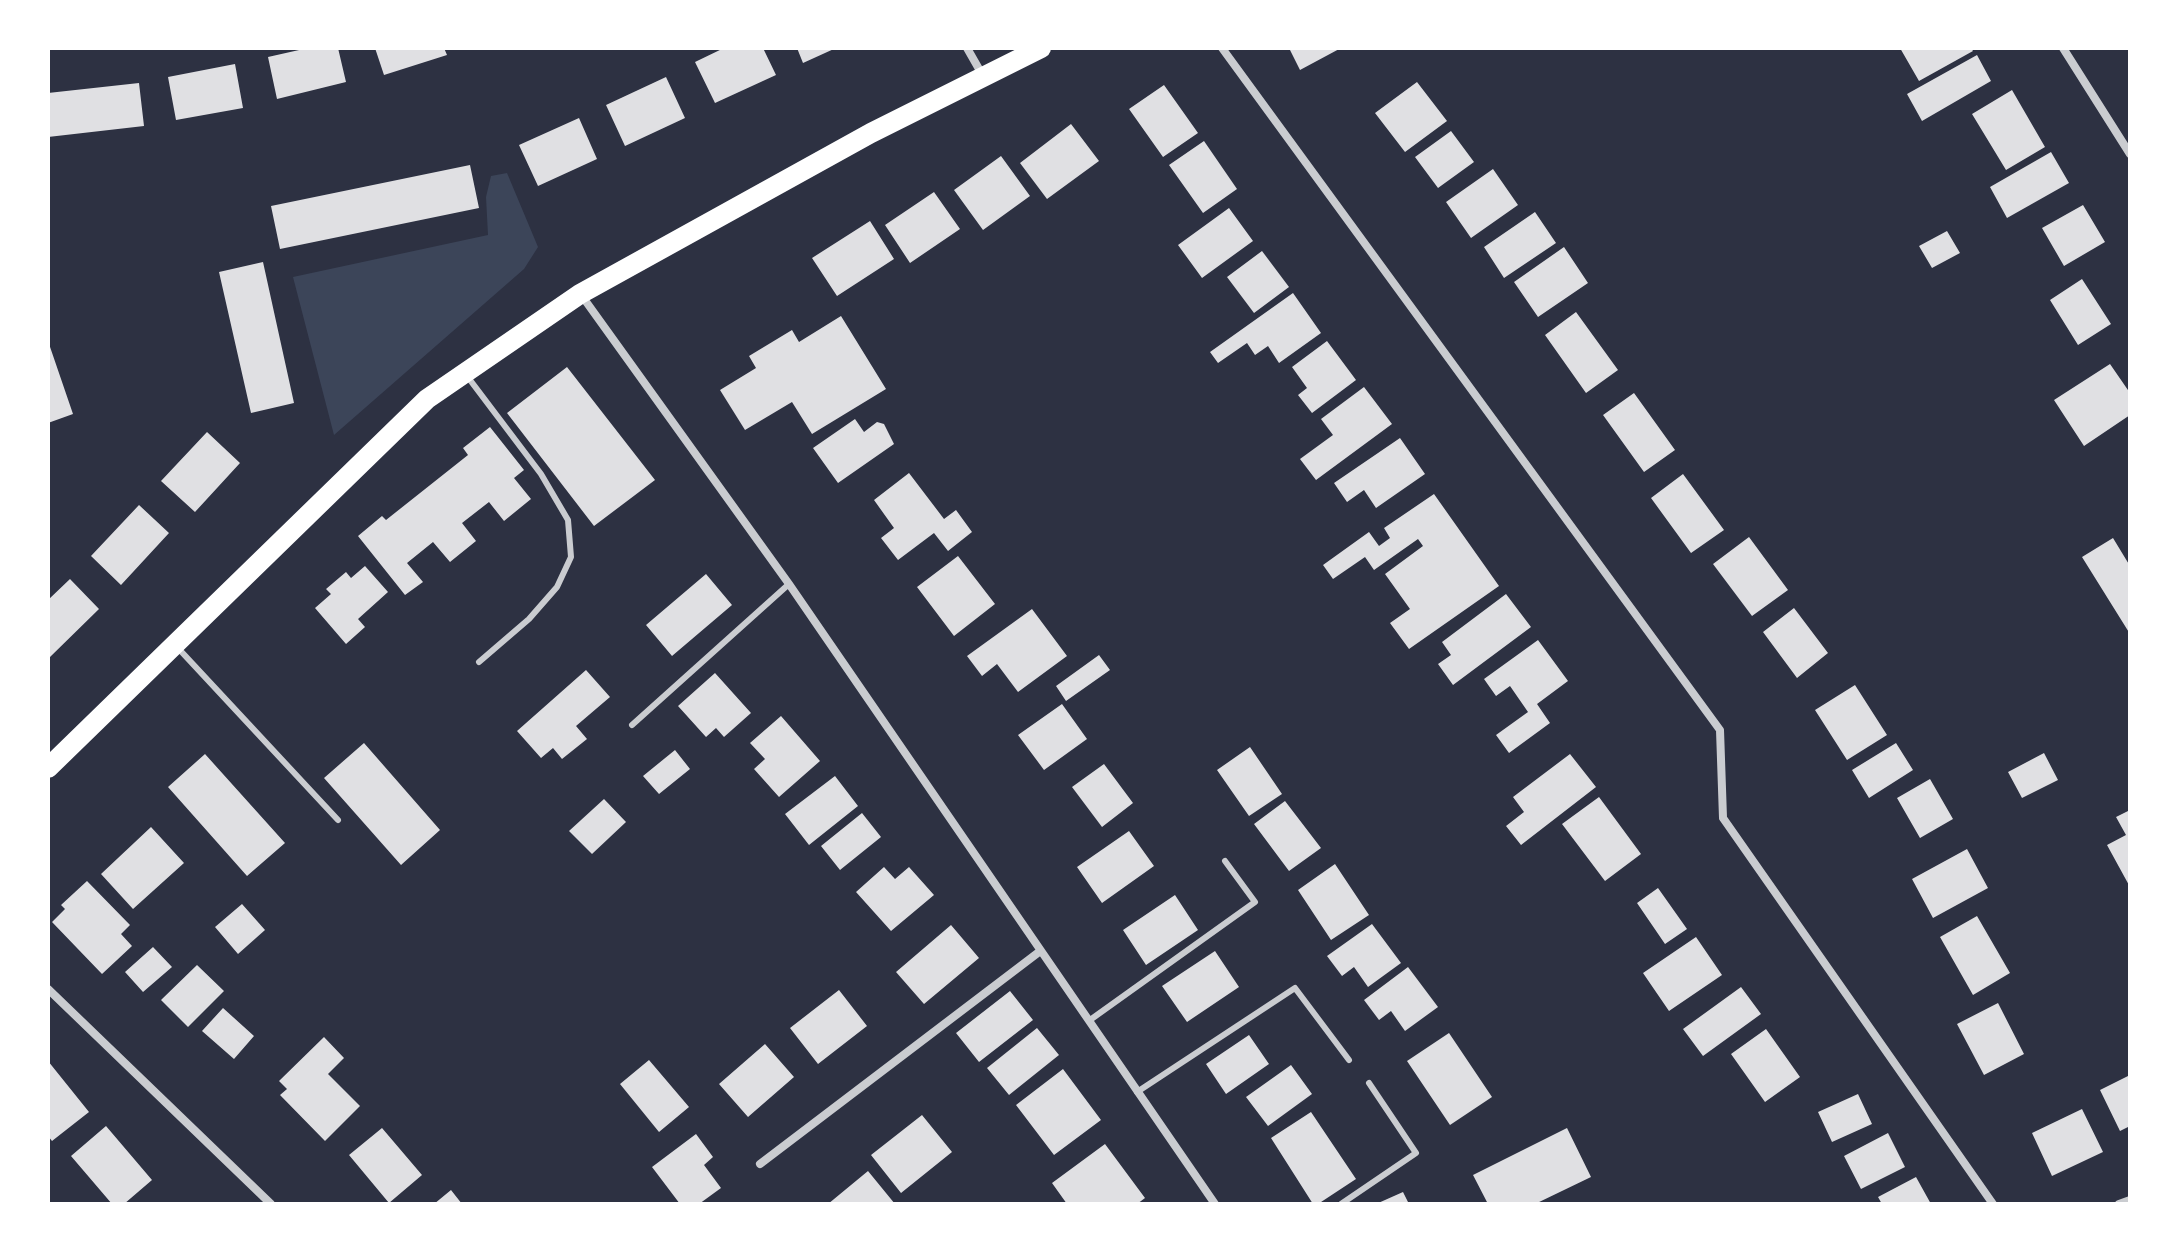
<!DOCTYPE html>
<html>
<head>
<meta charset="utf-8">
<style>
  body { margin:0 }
  #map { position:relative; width:2178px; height:1252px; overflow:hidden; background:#2d3142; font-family:Arial,sans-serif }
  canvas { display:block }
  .frame { position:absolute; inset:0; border:50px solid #fff; pointer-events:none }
</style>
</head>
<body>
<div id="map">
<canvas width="2178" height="1252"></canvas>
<div class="frame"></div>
</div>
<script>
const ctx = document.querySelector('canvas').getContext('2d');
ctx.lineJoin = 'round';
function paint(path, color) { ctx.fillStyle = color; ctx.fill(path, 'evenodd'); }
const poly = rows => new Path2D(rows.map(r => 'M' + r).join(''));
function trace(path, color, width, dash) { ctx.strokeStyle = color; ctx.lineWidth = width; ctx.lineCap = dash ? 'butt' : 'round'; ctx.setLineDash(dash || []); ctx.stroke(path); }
const green = poly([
  [507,173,538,247,524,269,334,435,293,277,488,235,486,197,491,176]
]);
const building = poly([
  [308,48,338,48,346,82,277,99,268,57],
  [375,48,444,48,447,55,384,75],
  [724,48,763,48,776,75,715,103,695,62],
  [797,48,836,48,803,63],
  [1289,48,1341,48,1300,70],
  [1900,48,1971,48,1973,51,1919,81],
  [1977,55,1991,81,1922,121,1907,94],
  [235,64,243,108,176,120,168,77],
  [666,77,685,118,625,146,606,105],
  [1417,82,1447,121,1405,152,1375,113],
  [139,83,144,126,48,137,48,93],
  [1164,85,1198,133,1163,157,1129,109],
  [2012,90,2045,147,2006,170,1972,114],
  [579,118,597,159,538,186,519,145],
  [1071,124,1099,161,1047,199,1020,163],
  [1451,131,1474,162,1438,188,1415,157],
  [1204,141,1237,189,1203,213,1169,165],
  [2051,152,2069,183,2007,218,1990,187],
  [1001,156,1030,196,983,230,954,190],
  [470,165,479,208,280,249,271,206],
  [1493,169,1518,205,1471,238,1446,202],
  [934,192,960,229,910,263,885,225],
  [2083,205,2105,242,2064,266,2042,228],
  [1229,208,1253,241,1202,278,1178,245],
  [1535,212,1556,243,1504,278,1484,247],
  [870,221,894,259,837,296,812,258],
  [1947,231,1960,253,1932,268,1919,246],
  [1564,247,1588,283,1538,317,1514,282],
  [1262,251,1289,287,1254,313,1227,277],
  [263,262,294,403,251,413,219,272],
  [2082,279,2111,324,2078,345,2050,300],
  [1293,293,1321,333,1279,363,1268,346,1255,355,1247,343,1218,363,1210,352],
  [1576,312,1618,370,1586,393,1545,335],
  [841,316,886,389,812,434,792,402,745,430,720,390,756,368,749,356,792,330,799,342],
  [48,341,73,414,48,423],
  [1327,341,1356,380,1312,413,1298,395,1307,388,1292,367],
  [2110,364,2130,393,2130,415,2084,446,2054,400],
  [567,367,655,480,594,526,507,413],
  [1364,387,1392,424,1316,480,1300,459,1333,435,1321,419],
  [1634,393,1675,450,1644,472,1603,415],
  [855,419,864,432,877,422,884,424,894,444,838,483,813,448],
  [490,427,524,470,514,478,531,499,504,521,489,502,462,523,476,541,450,562,433,542,407,563,423,582,405,595,358,536,382,516,386,520,468,455,463,448],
  [207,432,240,463,195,512,161,481],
  [1400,438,1425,474,1376,508,1364,490,1347,502,1334,483],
  [909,473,944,519,956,510,972,532,948,551,934,533,898,560,881,538,894,528,874,500],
  [1683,474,1724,530,1691,553,1651,498],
  [1434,494,1499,586,1409,649,1390,623,1410,609,1385,574,1423,546,1418,539,1374,570,1365,557,1333,579,1323,565,1369,532,1379,546,1390,538,1384,528],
  [139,505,169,533,121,585,91,556],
  [1749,537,1788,590,1752,616,1713,564],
  [2113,538,2130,566,2130,634,2082,557],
  [958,556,995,604,954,636,917,587],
  [365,566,388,592,358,619,365,627,346,644,315,608,331,594,326,589,346,572,351,578],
  [706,574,732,605,672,656,646,625],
  [70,579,99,609,50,657,48,600],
  [1506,594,1531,627,1453,685,1438,664,1451,655,1442,642],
  [1794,608,1828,653,1797,678,1763,632],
  [1032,609,1067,656,1018,692,997,664,982,676,967,656],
  [1538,640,1568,681,1537,704,1550,723,1509,753,1496,735,1528,712,1510,686,1496,696,1484,679],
  [1099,655,1110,670,1066,701,1056,686],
  [586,670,610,697,576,726,587,739,562,759,553,748,541,758,517,731],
  [715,673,751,713,724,737,716,728,706,737,678,706],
  [1855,685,1887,735,1847,760,1815,710],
  [1062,704,1087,739,1044,770,1018,735],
  [781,716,820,761,779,797,754,769,765,759,750,743],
  [364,743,440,830,401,865,324,778],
  [1896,743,1913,770,1869,798,1852,770],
  [1250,747,1282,794,1249,816,1217,770],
  [675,750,690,769,659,794,643,776],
  [2044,753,2058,780,2022,798,2008,772],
  [205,754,285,843,247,876,168,787],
  [1570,754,1596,787,1521,845,1506,826,1524,812,1513,797],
  [1104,764,1133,803,1102,827,1072,787],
  [835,776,858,806,809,845,785,814],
  [1930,779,1953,819,1920,838,1897,798],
  [1599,797,1641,854,1605,881,1562,824],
  [604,799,626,822,592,854,569,831],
  [1285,801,1321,848,1289,871,1254,824],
  [2130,810,2130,887,2107,845,2126,835,2116,817],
  [862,813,881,837,840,870,821,846],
  [151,827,184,863,133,909,101,874],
  [1129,831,1154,866,1102,903,1077,867],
  [1967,849,1988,888,1933,918,1912,879],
  [1335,864,1369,915,1331,940,1298,890],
  [884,867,895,879,909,867,934,895,891,931,856,892],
  [87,881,130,925,121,934,132,946,102,974,52,922,65,909,61,905],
  [1658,888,1687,929,1665,944,1637,903],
  [1175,895,1198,930,1146,965,1123,930],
  [242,904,265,930,238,954,215,927],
  [1977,916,2010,973,1973,995,1940,937],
  [1372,924,1401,963,1368,987,1354,967,1342,976,1327,956],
  [951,925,979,958,924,1004,896,972],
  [1696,937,1722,975,1669,1011,1643,973],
  [153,947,172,967,143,992,125,972],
  [1215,951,1239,987,1187,1022,1162,986],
  [197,965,224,991,188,1027,161,1000],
  [1408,967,1438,1007,1405,1031,1391,1011,1379,1020,1364,1000],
  [1741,987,1761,1014,1703,1056,1683,1029],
  [839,990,867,1026,818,1064,790,1028],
  [1010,991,1033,1020,979,1062,956,1033],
  [1998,1003,2024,1054,1984,1075,1957,1024],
  [223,1008,254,1036,234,1059,202,1031],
  [1037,1028,1059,1055,1009,1095,987,1068],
  [1766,1029,1800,1077,1765,1102,1731,1054],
  [1449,1033,1492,1097,1450,1125,1407,1061],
  [1249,1035,1269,1064,1226,1094,1206,1064],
  [324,1037,344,1058,328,1074,360,1106,325,1141,280,1095,287,1089,279,1081],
  [765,1044,794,1077,748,1117,719,1084],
  [649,1060,689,1107,659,1132,620,1084],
  [48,1061,89,1112,52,1141,48,1136],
  [1291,1065,1312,1094,1268,1126,1246,1097],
  [1063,1069,1101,1120,1054,1155,1016,1105],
  [2130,1075,2130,1126,2120,1131,2100,1090],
  [1858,1094,1872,1124,1832,1142,1818,1112],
  [2082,1109,2103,1152,2052,1176,2032,1133],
  [1311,1112,1356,1179,1318,1204,1313,1204,1271,1138],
  [922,1115,952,1152,901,1193,871,1155],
  [106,1126,152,1180,124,1204,112,1204,71,1156],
  [382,1128,422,1175,389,1203,349,1155],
  [1567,1128,1591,1177,1535,1204,1488,1204,1473,1175],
  [1888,1133,1905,1167,1861,1189,1844,1156],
  [696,1134,713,1157,704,1165,721,1188,699,1204,680,1204,652,1167],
  [1105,1144,1145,1198,1137,1204,1067,1204,1052,1183],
  [868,1171,895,1204,828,1204],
  [1916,1177,1931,1204,1882,1204,1878,1197],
  [451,1190,462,1204,434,1204],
  [1403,1192,1409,1204,1376,1204]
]);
const service = poly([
  [467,376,541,474,568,520,571,557,557,587,529,619,479,662],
  [177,647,338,820],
  [632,725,789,584],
  [1090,1020,1255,902,1225,861],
  [1137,1092,1295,988,1349,1060],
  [1341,1204,1416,1153,1369,1083]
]);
const minor = poly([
  [967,48,983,76],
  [1222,48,1720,730,1723,818,1993,1204],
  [2063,48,2130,154],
  [582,296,789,584,1215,1204],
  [48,989,271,1204],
  [760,1164,1039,952],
  [2119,1204,2130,1200]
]);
const primary = poly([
  [48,768,427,399,580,294,871,133,1041,48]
]);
paint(green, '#3c4559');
paint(building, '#e0e0e3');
trace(service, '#caccd0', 6);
trace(minor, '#caccd0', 8);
trace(primary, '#fff', 20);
</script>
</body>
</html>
